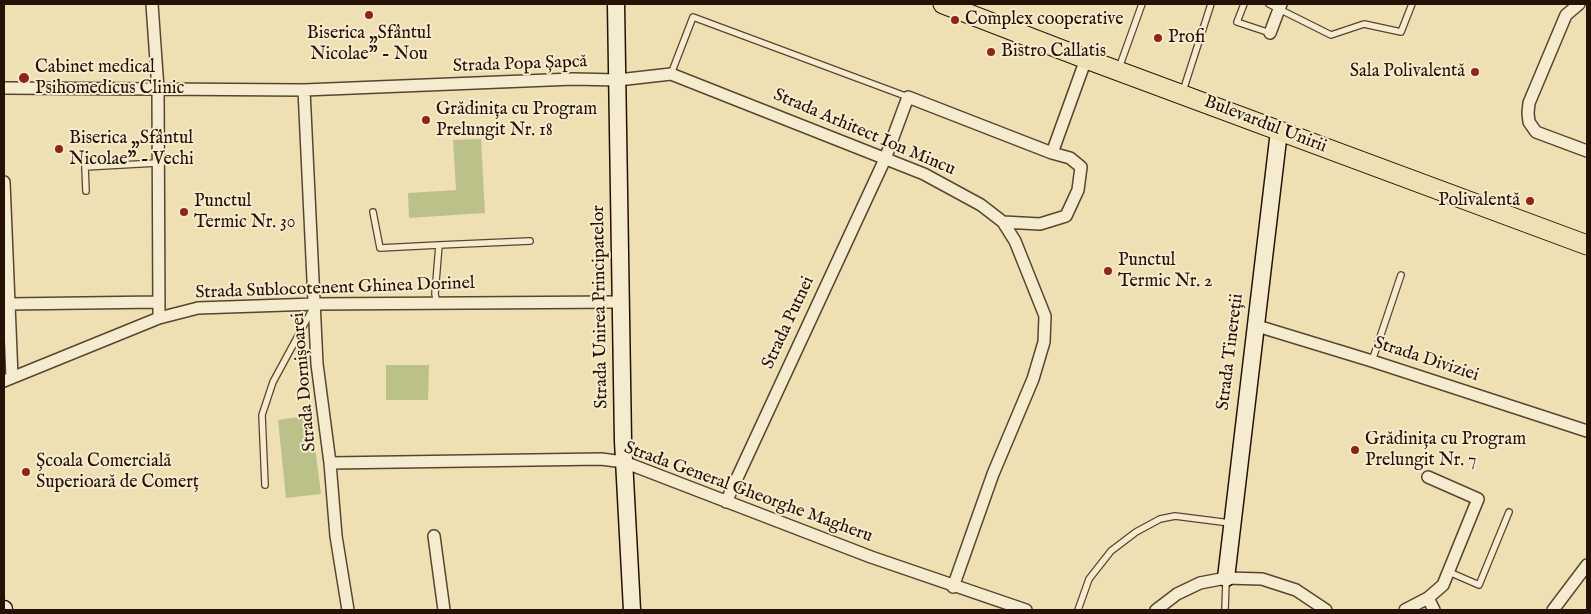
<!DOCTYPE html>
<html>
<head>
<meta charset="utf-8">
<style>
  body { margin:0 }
  #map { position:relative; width:1591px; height:614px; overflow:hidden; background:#efe0b3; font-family:"IM FELL English",serif }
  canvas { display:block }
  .frame { position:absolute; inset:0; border:5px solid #251105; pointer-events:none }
</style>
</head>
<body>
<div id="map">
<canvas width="1591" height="614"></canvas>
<div class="frame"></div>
</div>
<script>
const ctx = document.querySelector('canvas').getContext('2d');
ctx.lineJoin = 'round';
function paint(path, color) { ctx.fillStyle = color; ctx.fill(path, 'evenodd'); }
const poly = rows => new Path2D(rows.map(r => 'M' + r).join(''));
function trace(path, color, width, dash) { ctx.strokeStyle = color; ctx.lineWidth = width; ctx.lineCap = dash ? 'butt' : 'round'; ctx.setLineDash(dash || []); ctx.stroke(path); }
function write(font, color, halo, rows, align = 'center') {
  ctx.font = font + ' "IM FELL English",serif'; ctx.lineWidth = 4; ctx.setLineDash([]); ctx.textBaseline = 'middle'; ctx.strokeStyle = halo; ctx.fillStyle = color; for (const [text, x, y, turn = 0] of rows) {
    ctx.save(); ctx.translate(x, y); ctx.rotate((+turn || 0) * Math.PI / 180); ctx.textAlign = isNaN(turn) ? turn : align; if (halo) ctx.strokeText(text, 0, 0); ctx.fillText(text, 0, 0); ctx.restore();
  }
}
const green = poly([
  [481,139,485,213,409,218,408,193,456,190,453,140],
  [386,365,429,365,428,400,386,400],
  [311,415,321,494,286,498,278,420]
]);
const lane = poly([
  [1244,4,1237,22,1270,33],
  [1269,4,1331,35,1364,24,1401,32,1412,4],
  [1119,68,1142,4],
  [671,74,693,17,908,97],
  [1183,91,1211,4],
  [86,191,85,167,157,163],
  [373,212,380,248,439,245],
  [437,303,435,294,439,245,530,241],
  [1372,361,1401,275],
  [265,485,262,415,273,382,312,310],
  [1449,572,1479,585,1509,512],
  [1078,610,1089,579,1111,551,1136,532,1160,519,1175,516,1230,523],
  [1225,610,1226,580]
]);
const street = poly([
  [152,4,158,89,159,318],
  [1579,4,1566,15,1529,103,1528,113,1529,122,1536,132,1587,151],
  [1270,33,1281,4],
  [4,88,304,90,573,79,618,80,671,74,924,174,981,205,1003,222,1015,241,1045,316,1044,342,1033,379,993,474,953,587],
  [304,90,317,364,330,463,336,536,348,610],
  [4,182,12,377],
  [1003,222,1040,224,1066,216,1078,190,1081,167,1070,158,1052,153],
  [9,304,159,302],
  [1254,325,1372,361,1587,431],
  [4,381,159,318,198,308,315,304,620,302],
  [330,463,601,459,624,462,871,557,1026,610],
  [726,502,885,159,908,97,1052,153,1086,59],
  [434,536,444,610],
  [1428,598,1434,610],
  [1156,610,1177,594,1200,583,1226,578,1262,579,1296,590,1326,610],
  [1405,610,1428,598,1443,585,1478,499,1428,477],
  [1553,610,1587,565]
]);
const secondary = poly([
  [616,4,623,441,632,610],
  [1226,578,1279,131],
  [4,609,4,610]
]);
const primary = poly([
  [943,4,1086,59,1587,245]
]);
const markers = [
  [369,15,5,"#8f2418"],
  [955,20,5,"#8f2418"],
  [1158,38,5,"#8f2418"],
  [991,52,5,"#8f2418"],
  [1475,72,5,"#8f2418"],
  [24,78,6,"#8f2418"],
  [426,120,5,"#8f2418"],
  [59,149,5,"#8f2418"],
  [1530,201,5,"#8f2418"],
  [184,212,5,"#8f2418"],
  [1108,271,5,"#8f2418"],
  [1355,450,5,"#8f2418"],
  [26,472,5,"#8f2418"]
];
const poiNames = [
  ["Complex cooperative",965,20],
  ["Biserica „Sfântul",369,34,"center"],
  ["Nicolae” - Nou",369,55,"center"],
  ["Profi",1168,38],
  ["Bistro Callatis",1001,52],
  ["Cabinet medical",35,68],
  ["Psihomedicus Clinic",35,89],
  ["Sala Polivalentă",1465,72,"right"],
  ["Grădinița cu Program",436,110],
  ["Prelungit Nr. 18",436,131],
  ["Biserica „Sfântul",69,139],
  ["Nicolae” - Vechi",69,160],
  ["Polivalentă",1520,201,"right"],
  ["Punctul",194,202],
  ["Termic Nr. 30",194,223],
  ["Punctul",1118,261],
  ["Termic Nr. 2",1118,282],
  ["Grădinița cu Program",1365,440],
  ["Prelungit Nr. 7",1365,461],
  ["Școala Comercială",36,462],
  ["Superioară de Comerț",36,483]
];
const streetNames = [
  ["Strada Popa Șapcă",520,65,-2],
  ["Bulevardul Unirii",1265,125,21],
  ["Strada Arhitect Ion Mincu",864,133,23],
  ["Strada Sublocotenent Ghinea Dorinel",335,289,-2],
  ["Strada Unirea Principatelor",601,307,-91],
  ["Strada Putnei",789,323,-65],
  ["Strada Tinereții",1231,352,-83],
  ["Strada Diviziei",1426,360,18],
  ["Strada Dornișoarei",305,382,-95],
  ["Strada General Gheorghe Magheru",748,493,20]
];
paint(green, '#bcc18a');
trace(lane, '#584530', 8);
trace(street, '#584530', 14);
trace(secondary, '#251105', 19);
trace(primary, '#251105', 21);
trace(lane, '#f5ebce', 5.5);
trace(street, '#f5ebce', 11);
trace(secondary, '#f5ebce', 16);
trace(primary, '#efe0b3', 19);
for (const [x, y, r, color] of markers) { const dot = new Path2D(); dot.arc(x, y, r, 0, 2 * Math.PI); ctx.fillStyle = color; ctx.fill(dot); trace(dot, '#f5ebce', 2); }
write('18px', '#251105', '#f5ebce', poiNames, 'left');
write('18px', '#251105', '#f5ebce', streetNames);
</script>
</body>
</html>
